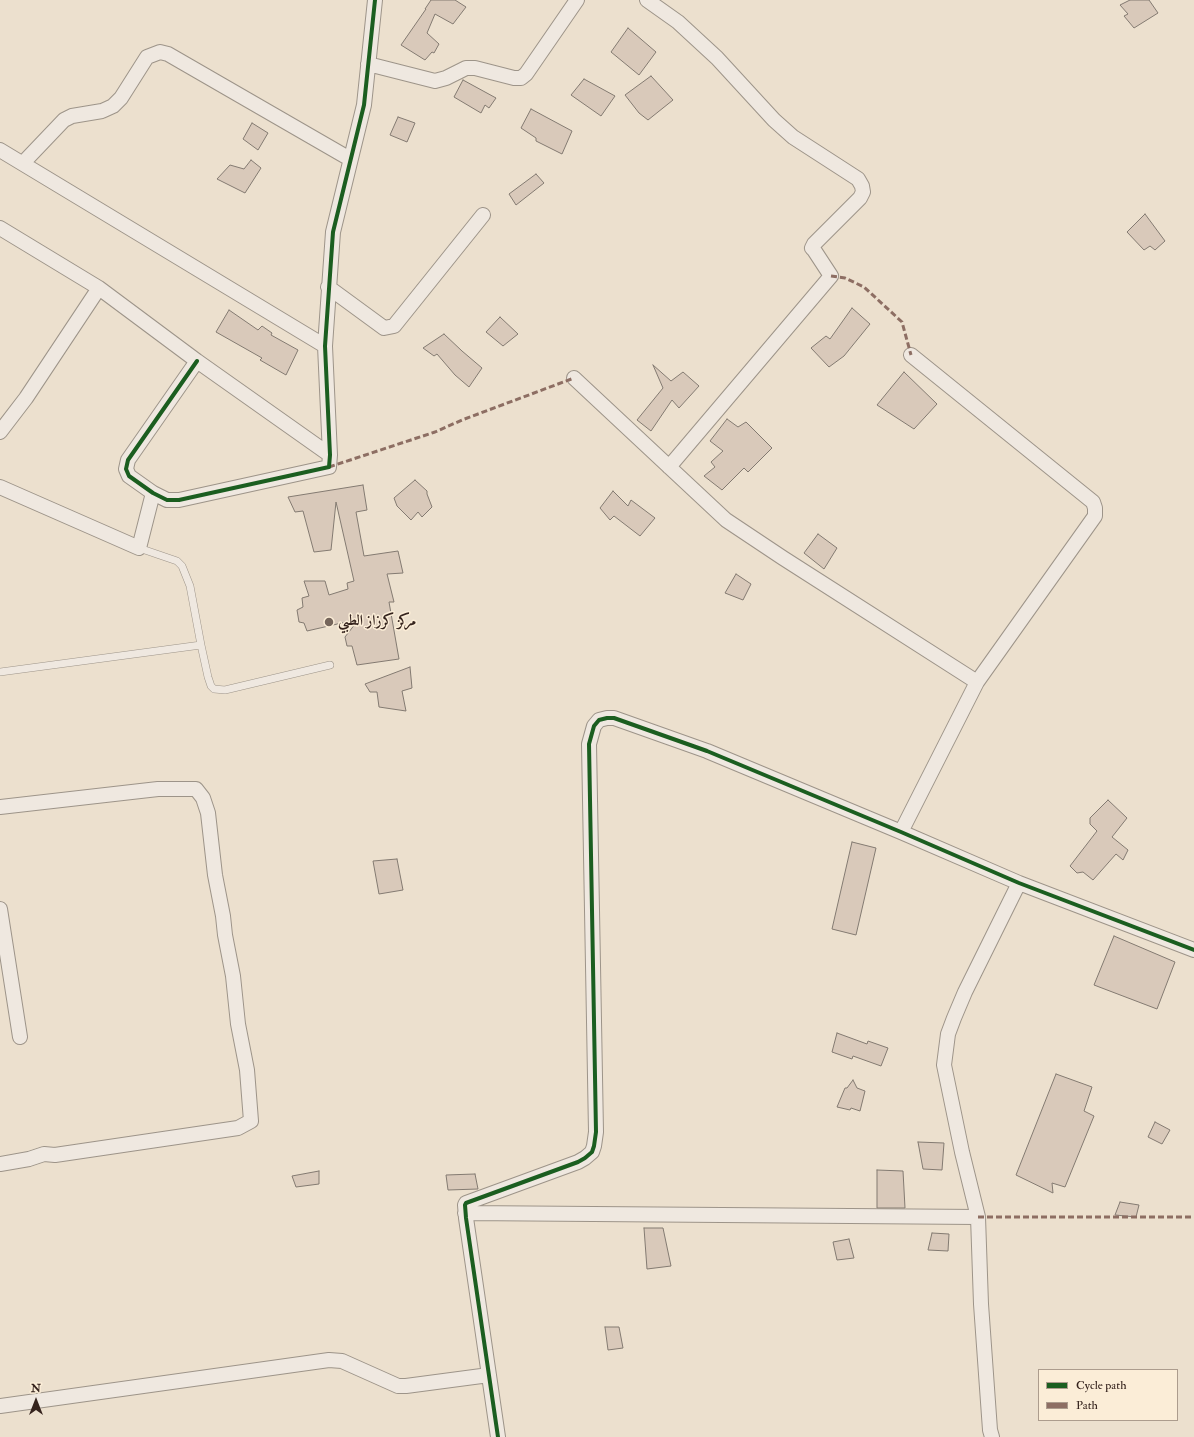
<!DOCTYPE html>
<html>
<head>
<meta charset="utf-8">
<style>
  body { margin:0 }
  #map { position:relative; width:1194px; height:1437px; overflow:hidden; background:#ece0ce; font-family:"IM FELL Double Pica",serif }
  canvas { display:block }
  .legend { position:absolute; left:1038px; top:1369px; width:140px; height:52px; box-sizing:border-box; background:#fbedd7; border:1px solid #ac9c8d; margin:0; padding:5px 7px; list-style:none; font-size:12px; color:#35231d }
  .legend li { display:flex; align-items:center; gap:8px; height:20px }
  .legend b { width:20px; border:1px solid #ac9c8d }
  .north { position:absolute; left:16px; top:1381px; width:40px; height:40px; -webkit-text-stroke:3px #fbedd7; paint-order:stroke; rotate:0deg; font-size:11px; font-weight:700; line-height:16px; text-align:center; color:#35231d }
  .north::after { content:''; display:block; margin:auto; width:14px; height:18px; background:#35231d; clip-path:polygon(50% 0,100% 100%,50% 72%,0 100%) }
</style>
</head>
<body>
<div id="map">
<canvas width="1194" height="1437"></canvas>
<ul class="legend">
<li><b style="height:5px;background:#1b5e20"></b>Cycle path</li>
<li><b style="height:5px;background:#8d6e63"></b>Path</li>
</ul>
<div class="north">N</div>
</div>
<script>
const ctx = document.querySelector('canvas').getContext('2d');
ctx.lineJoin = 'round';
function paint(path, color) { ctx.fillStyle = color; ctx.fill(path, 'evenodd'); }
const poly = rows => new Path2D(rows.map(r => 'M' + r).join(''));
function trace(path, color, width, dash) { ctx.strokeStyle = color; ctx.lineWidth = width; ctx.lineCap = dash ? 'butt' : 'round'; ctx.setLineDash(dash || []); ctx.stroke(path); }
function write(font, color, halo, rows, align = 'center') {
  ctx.font = font + ' "IM FELL Double Pica",Amiri,serif'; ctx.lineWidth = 3; ctx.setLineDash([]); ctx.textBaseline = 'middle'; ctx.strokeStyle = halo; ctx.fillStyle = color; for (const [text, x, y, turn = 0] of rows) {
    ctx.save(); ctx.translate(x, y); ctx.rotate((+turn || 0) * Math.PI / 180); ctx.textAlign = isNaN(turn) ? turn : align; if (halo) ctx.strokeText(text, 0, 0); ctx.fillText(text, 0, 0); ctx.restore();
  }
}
const building = poly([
  [431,0,455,0,466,7,453,24,435,14,427,33,439,44,434,53,432,52,425,60,401,45,426,9,425,9,431,0],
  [1130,0,1149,0,1158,13,1134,28,1124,16,1128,14,1120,5,1130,0],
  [628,28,656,52,639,75,611,52,628,28],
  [651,76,673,100,648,120,639,113,625,95,651,76],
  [584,79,615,96,601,116,571,95,584,79],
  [463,80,496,98,489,108,485,105,481,113,454,97,463,80],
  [531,109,572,131,562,154,536,141,536,138,521,128,531,109],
  [398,117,415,123,407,142,390,135,398,117],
  [252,123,268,133,258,150,243,139,252,123],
  [251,160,261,168,245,193,217,179,230,165,244,169,251,160],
  [536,174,544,183,516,205,509,194,536,174],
  [1145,214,1165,241,1155,250,1150,246,1144,250,1127,232,1145,214],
  [852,308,870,324,844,356,829,367,811,348,826,336,830,339,852,308],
  [229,310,258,330,262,326,272,333,271,335,298,350,286,375,260,360,262,358,216,332,229,310],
  [500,317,518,334,503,346,486,332,500,317],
  [444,334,462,351,482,368,469,387,455,375,437,354,434,356,423,348,444,334],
  [653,365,671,381,683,372,699,386,679,408,672,400,651,431,637,420,663,388,653,365],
  [904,372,937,404,914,429,877,405,904,372],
  [727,419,738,427,746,422,772,448,748,472,744,468,722,490,704,476,715,467,711,462,723,451,710,441,727,419],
  [415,480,427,491,427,494,432,507,422,517,418,512,411,520,397,506,394,498,415,480],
  [363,485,367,510,356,512,364,556,398,551,403,573,387,574,394,602,389,602,399,659,357,665,352,646,347,646,345,637,359,619,307,631,304,623,299,622,297,610,303,607,302,598,309,596,304,581,325,581,329,595,348,589,347,583,354,581,336,502,331,550,314,552,303,511,295,512,288,497,363,485],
  [613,491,628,506,631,500,655,518,640,536,614,516,610,520,600,508,613,491],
  [818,534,837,548,824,569,804,553,818,534],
  [736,574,751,584,743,600,725,593,736,574],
  [410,667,412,688,402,691,406,711,379,707,377,692,370,692,365,684,410,667],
  [1108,800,1127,818,1112,837,1128,850,1123,860,1116,854,1093,880,1083,872,1077,873,1070,866,1097,831,1090,824,1090,818,1108,800],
  [852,842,876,848,856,935,832,929,852,842],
  [397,859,403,890,379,894,373,861,397,859],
  [1114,936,1175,962,1157,1009,1094,985,1114,936],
  [837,1033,867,1044,868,1041,888,1048,881,1066,853,1056,852,1059,832,1052,837,1033],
  [1056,1074,1092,1087,1084,1111,1094,1116,1065,1187,1052,1183,1053,1193,1016,1175,1056,1074],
  [853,1080,857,1088,865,1091,860,1111,851,1108,850,1110,837,1107,845,1088,847,1088,853,1080],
  [1155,1122,1170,1130,1162,1144,1148,1137,1155,1122],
  [918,1142,944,1143,942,1170,923,1169,918,1142],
  [877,1170,903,1171,905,1208,877,1208,877,1170],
  [319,1171,319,1184,296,1187,292,1176,319,1171],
  [475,1174,478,1189,448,1190,446,1175,475,1174],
  [1120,1202,1139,1205,1136,1217,1115,1215,1120,1202],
  [644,1228,663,1228,671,1266,647,1269,644,1228],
  [932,1233,949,1234,948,1251,928,1250,932,1233],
  [849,1239,854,1258,837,1260,833,1242,849,1239],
  [605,1327,619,1327,623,1348,608,1350,605,1327]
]);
const lane = poly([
  [139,548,177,561,182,566,190,586,201,645],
  [0,672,201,645,208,677,211,686,214,689,225,690,330,665]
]);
const street = poly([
  [647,0,678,22,717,58,774,120,793,137,858,179,862,186,863,192,860,198,814,244,812,248,814,250,831,276,669,467],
  [368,64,435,81,446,78,466,68,475,68,514,78,521,78,526,74,577,0],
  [0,150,325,346],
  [23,163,64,120,72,116,102,111,113,106,121,98,147,57,160,52,168,54,350,159],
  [0,228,99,288,197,361,330,455],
  [328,287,384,328,394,326,483,215],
  [197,361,128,460,126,469,129,476,153,493,167,500,179,500,329,467,330,455,325,346,333,232,364,105,375,0],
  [574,378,726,520,783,558,977,682],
  [0,432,26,398,99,288],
  [0,487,139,548,153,493],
  [0,807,158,789,196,789,203,798,208,813,215,875,223,916,225,935,233,976,238,1024,247,1070,251,1121,238,1128,55,1155,44,1154,29,1159,0,1164],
  [901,832,977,682,1095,516,1095,508,1093,502,911,355],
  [0,909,20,1037],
  [465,1213,978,1217],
  [0,1406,329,1360,342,1361,398,1386,406,1386,489,1375],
  [498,1437,466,1218,465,1205,466,1203,578,1162,585,1158,592,1152,594,1146,596,1132,589,744,594,726,599,720,607,718,614,718,707,751,901,832,1019,883,1194,950],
  [992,1437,990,1430,981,1304,978,1217,962,1152,944,1065,948,1034,954,1018,965,992,1019,883]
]);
const quiet = poly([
  [831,276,845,278,864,287,902,322,911,355],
  [329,467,435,432,462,420,574,378],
  [978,1217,1194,1217]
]);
const cycleway = poly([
  [197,361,128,460,126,469,129,476,153,493,167,500,179,500,329,467,330,455,325,346,333,232,364,105,375,0],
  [498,1437,466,1218,465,1205,466,1203,578,1162,585,1158,592,1152,594,1146,596,1132,589,744,594,726,599,720,607,718,614,718,707,751,901,832,1019,883,1194,950]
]);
const markers = [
  [329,622,5,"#75655b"]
];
const poiNames = [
  ["مركز كرزاز الطبي",338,622]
];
paint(building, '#d9c9ba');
trace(building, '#837a71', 1);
trace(lane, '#9d9489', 8);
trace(street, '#9d9489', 16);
trace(lane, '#efe8e0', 7);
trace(street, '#efe8e0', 14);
trace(quiet, '#8d6e63', 3, [6, 3]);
trace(cycleway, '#1b5e20', 4);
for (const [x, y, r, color] of markers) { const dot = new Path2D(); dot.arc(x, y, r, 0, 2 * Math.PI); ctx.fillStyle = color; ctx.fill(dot); trace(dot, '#fbedd7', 1.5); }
write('bold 15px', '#35231d', '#fbedd7', poiNames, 'left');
</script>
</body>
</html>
